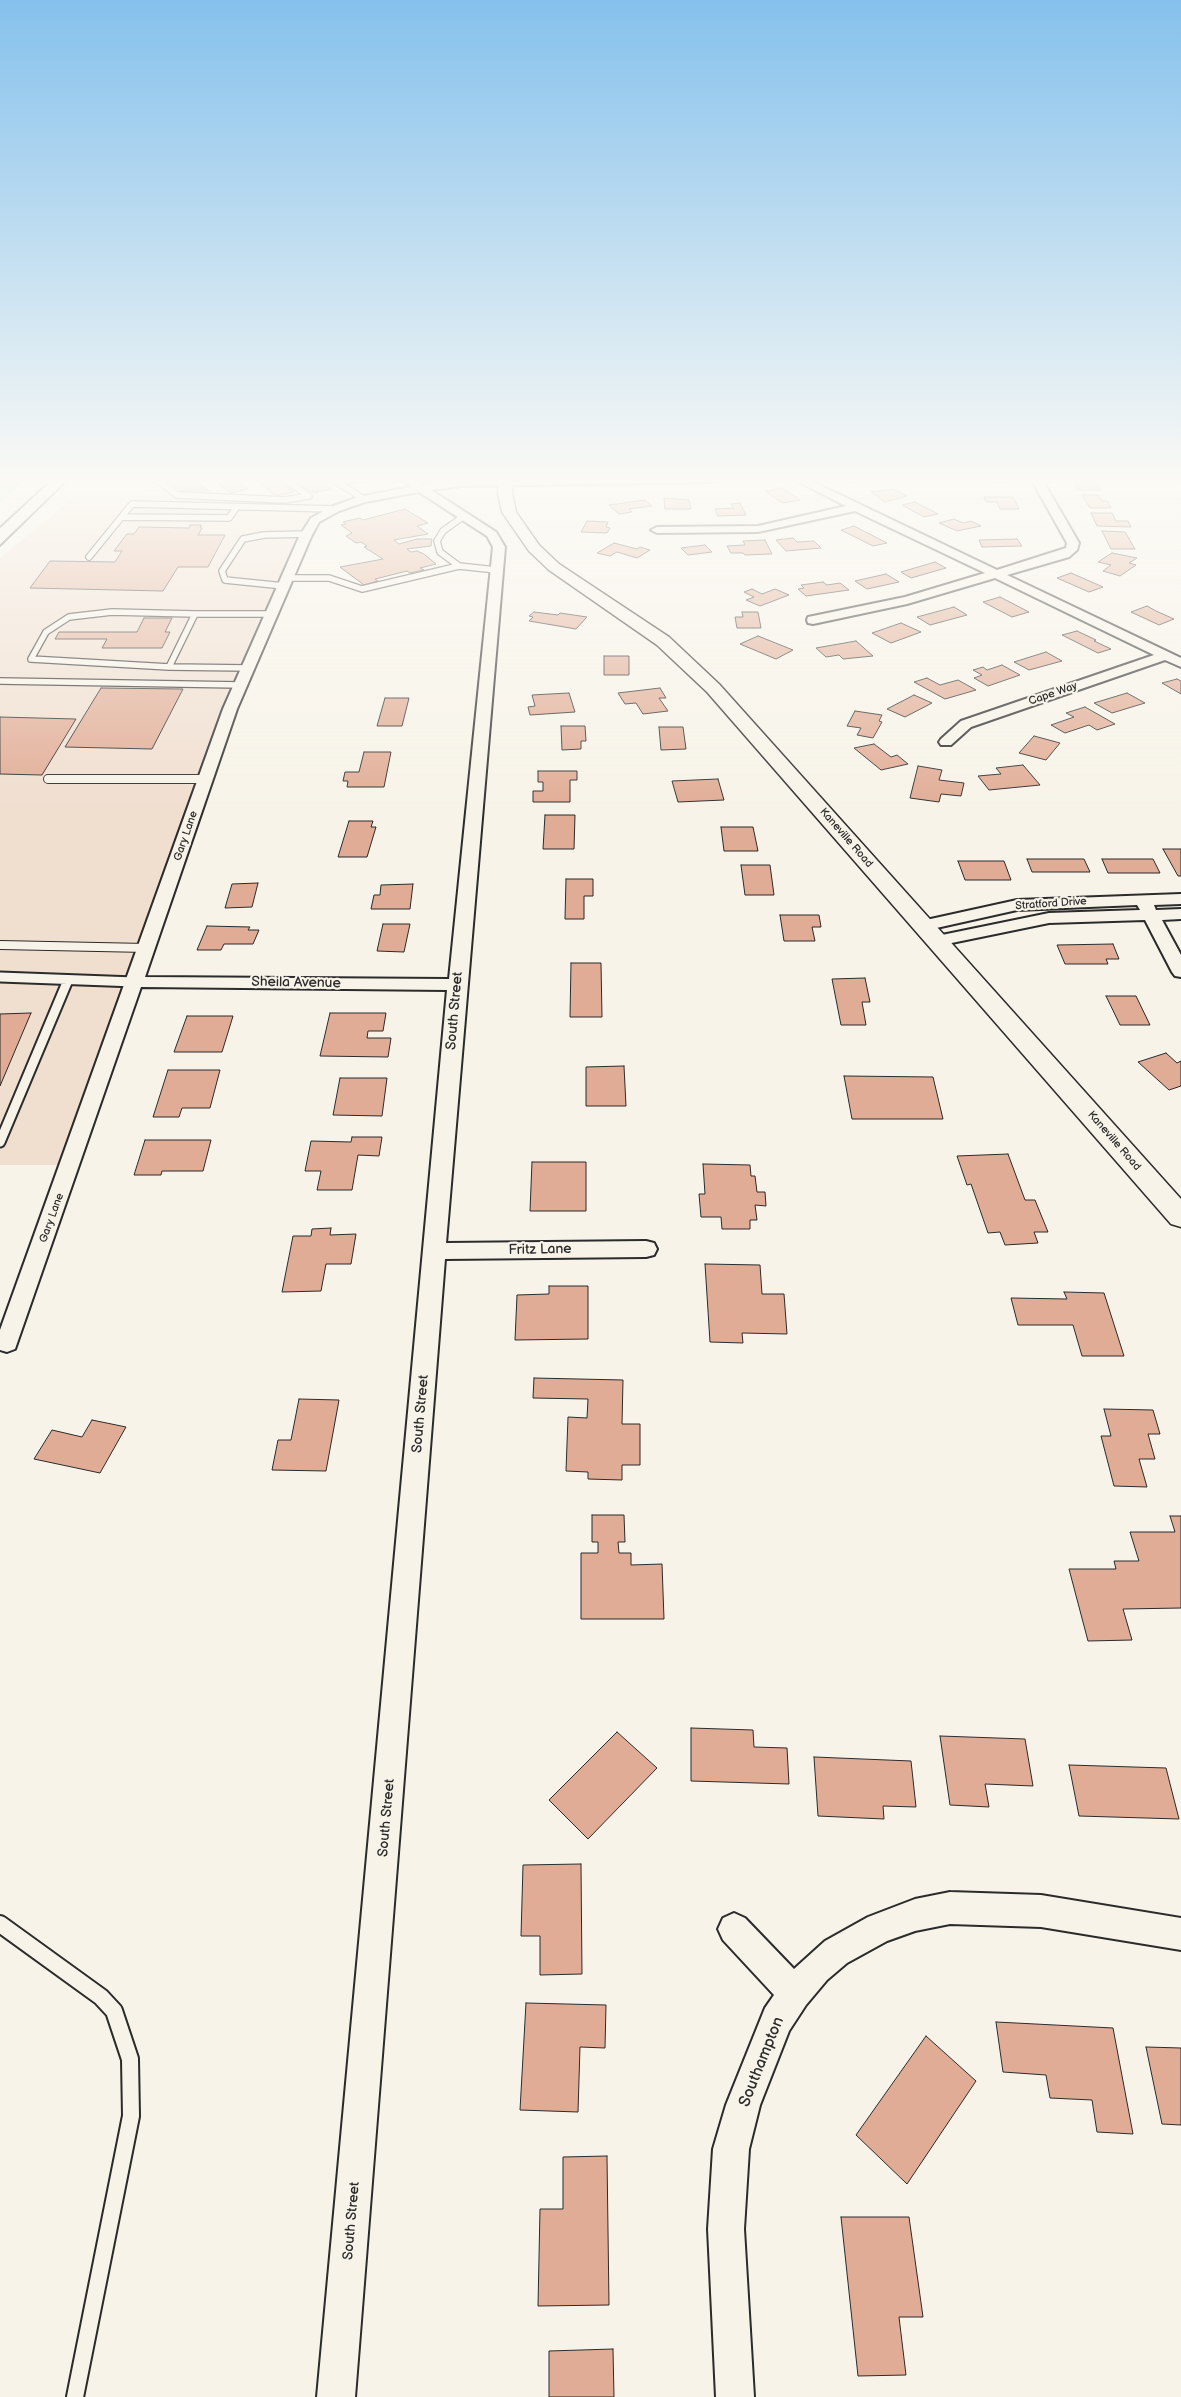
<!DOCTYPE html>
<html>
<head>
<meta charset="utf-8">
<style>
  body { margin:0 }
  canvas { display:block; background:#f7f3e8 }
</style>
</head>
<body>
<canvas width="1181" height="2397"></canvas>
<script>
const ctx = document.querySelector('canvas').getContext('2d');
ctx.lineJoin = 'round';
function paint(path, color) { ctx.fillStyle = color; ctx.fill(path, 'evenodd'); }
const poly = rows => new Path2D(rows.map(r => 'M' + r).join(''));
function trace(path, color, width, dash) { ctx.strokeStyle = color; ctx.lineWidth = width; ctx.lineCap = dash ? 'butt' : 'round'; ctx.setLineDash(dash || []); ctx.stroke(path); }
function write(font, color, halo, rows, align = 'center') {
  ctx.font = font + ' "Balsamiq Sans",sans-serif'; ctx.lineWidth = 4.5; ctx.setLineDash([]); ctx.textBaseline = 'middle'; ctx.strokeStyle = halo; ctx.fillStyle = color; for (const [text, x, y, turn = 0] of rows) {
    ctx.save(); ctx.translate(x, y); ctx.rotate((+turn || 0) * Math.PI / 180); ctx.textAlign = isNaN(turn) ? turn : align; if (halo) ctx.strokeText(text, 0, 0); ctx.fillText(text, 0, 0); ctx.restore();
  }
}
const built = poly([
  [78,494,246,498,315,505,268,607,60,1165,0,1165,0,558]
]);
const green = poly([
  [0,479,25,479,0,503]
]);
const building = poly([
  [165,479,193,479,209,491,181,491,165,479],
  [212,479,235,479,248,489,231,493,212,479],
  [254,479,276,479,294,492,276,496,254,479],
  [352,479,358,483,347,485,339,481,352,479],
  [839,479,863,479,864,480,848,484,839,479],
  [982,479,1008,479,1010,483,994,483,993,481,982,479],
  [1073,479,1095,479,1100,490,1078,490,1073,479],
  [320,481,331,489,314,493,302,485,320,481],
  [782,488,800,500,782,503,765,491,782,488],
  [893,489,907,496,885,502,871,492,893,489],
  [1082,495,1098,495,1102,501,1107,501,1111,508,1090,508,1082,495],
  [984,497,1013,497,1019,509,1000,509,997,502,986,502,984,497],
  [664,498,689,500,691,509,665,509,664,498],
  [645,500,652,506,629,509,632,512,619,514,609,505,645,500],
  [915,502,938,514,924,517,902,505,915,502],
  [740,503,746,515,718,516,715,509,734,508,731,504,740,503],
  [405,509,428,523,417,526,428,534,394,540,399,544,417,539,432,539,431,546,407,549,411,552,417,551,424,554,436,564,420,568,424,570,410,573,407,571,375,579,378,581,364,585,340,567,383,559,364,547,367,546,361,542,356,543,346,536,352,533,341,525,346,524,343,522,360,518,363,520,405,509],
  [1091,513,1112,513,1116,521,1128,521,1131,527,1097,526,1091,513],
  [954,519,963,523,971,521,981,526,957,531,939,523,954,519],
  [587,521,608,522,606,527,610,528,607,533,581,532,587,521],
  [190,525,201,525,200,528,202,528,198,535,225,535,208,567,178,567,163,591,30,588,50,561,115,562,122,551,114,551,127,534,134,534,139,527,189,528,190,525],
  [854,526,887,543,873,546,841,530,854,526],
  [1102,531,1125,532,1135,549,1111,549,1102,531],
  [793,538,797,542,814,541,821,548,786,551,776,540,793,538],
  [1017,539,1022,546,982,547,979,540,1017,539],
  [765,540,772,554,745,555,743,553,731,553,727,546,745,545,743,541,765,540],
  [614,543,637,549,640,547,650,550,637,558,617,552,610,556,597,553,614,543],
  [705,545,712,552,688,555,681,548,705,545],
  [1112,553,1137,558,1129,563,1136,565,1120,576,1103,571,1111,565,1098,562,1112,553],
  [935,562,946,568,911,578,901,572,935,562],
  [1071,573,1103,587,1089,592,1057,578,1071,573],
  [886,574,899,582,867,589,855,581,886,574],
  [823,582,827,585,840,583,849,590,806,596,798,589,804,588,801,585,823,582],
  [752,589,762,594,775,589,789,595,760,606,746,600,754,597,744,592,752,589],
  [1000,597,1029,612,1012,617,983,602,1000,597],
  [1147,606,1156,611,1174,619,1159,625,1131,612,1147,606],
  [954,607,967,615,930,625,917,617,954,607],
  [534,612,558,615,560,613,587,617,576,629,529,621,533,617,529,616,534,612],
  [742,612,758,612,761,628,737,628,735,617,743,617,742,612],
  [144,618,172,618,165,632,170,632,162,648,102,648,107,639,55,639,59,632,137,632,144,618],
  [901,623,921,632,891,643,872,633,901,623],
  [1077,631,1096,640,1094,641,1111,649,1098,653,1062,635,1077,631],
  [758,636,793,650,776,659,740,644,758,636],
  [856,641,873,656,843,659,839,655,826,657,816,648,856,641],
  [1046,652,1062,661,1029,670,1014,662,1046,652],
  [604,656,629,656,629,675,604,675,604,656],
  [1002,665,1020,675,988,686,974,678,982,675,973,670,983,667,987,670,1002,665],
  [927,678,940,685,958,680,976,690,945,699,914,682,927,678],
  [1177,679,1181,681,1181,694,1162,683,1177,679],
  [101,688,183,689,152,749,65,747,101,688],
  [660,688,666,698,659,698,668,711,643,714,636,703,625,704,618,693,660,688],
  [569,693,575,712,530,715,528,707,535,706,532,695,569,693],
  [1127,693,1145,703,1112,713,1094,703,1127,693],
  [914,695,932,703,905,717,887,709,914,695],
  [385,698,409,698,402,726,377,726,385,698],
  [1085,707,1115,724,1097,730,1089,725,1065,733,1051,725,1074,717,1066,713,1085,707],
  [855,711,882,715,879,721,882,722,873,738,857,735,861,728,847,726,855,711],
  [0,717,76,719,42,775,0,774,0,717],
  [561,726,585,726,586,741,581,741,581,749,562,750,561,726],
  [659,727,683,727,686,749,661,750,659,727],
  [1034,736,1060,743,1046,760,1019,753,1034,736],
  [874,744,891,757,897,755,908,764,881,770,854,748,874,744],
  [364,752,391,752,384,787,347,787,348,781,343,781,345,772,359,772,364,752],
  [1023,765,1040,785,989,790,978,776,1001,774,996,768,1023,765],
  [918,766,942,770,939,780,964,783,961,796,941,794,939,802,910,798,918,766],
  [538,771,577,771,577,780,570,780,570,802,533,802,533,791,543,791,543,782,538,782,538,771],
  [718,779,724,800,678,802,672,781,718,779],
  [545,815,575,815,574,849,543,849,545,815],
  [349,821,373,821,371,827,376,827,367,857,338,857,349,821],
  [721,827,753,827,758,851,724,851,721,827],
  [1163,849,1181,849,1181,876,1178,876,1163,849],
  [1027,859,1084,859,1090,872,1032,872,1027,859],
  [1102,859,1153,859,1160,873,1108,873,1102,859],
  [958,861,1004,861,1011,880,965,880,958,861],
  [741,865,770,865,774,895,745,895,741,865],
  [566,879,593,879,593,896,584,896,584,919,565,919,566,879],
  [258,883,252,907,225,908,232,884,258,883],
  [413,884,410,909,371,909,374,895,380,895,381,885,413,884],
  [780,915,819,915,821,927,812,927,815,941,784,941,780,915],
  [383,924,410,924,404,952,377,951,383,924],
  [207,926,250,927,248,930,259,930,253,944,224,944,221,950,197,950,207,926],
  [1113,944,1119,959,1106,959,1108,964,1065,964,1057,945,1113,944],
  [571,963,601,963,602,1017,570,1017,571,963],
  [865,978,870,1002,862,1002,866,1025,841,1025,832,979,865,978],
  [1106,996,1136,996,1150,1025,1120,1025,1106,996],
  [31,1013,0,1086,0,1014,31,1013],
  [330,1013,386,1013,383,1031,368,1031,367,1038,391,1038,388,1057,320,1056,330,1013],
  [187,1016,233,1016,222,1052,174,1052,187,1016],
  [1166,1053,1177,1063,1181,1061,1181,1086,1169,1090,1138,1062,1166,1053],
  [624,1066,626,1106,586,1106,586,1067,624,1066],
  [168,1070,220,1070,210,1108,182,1108,179,1117,153,1117,168,1070],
  [844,1076,933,1077,943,1119,852,1119,844,1076],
  [340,1078,387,1078,382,1116,333,1115,340,1078],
  [352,1137,382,1137,379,1156,358,1155,352,1190,317,1190,321,1171,305,1171,311,1141,351,1142,352,1137],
  [145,1140,211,1140,203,1171,162,1171,161,1175,134,1175,145,1140],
  [1008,1154,1025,1200,1035,1200,1048,1232,1034,1232,1038,1243,1005,1245,1000,1232,988,1233,971,1184,967,1185,957,1156,1008,1154],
  [532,1162,586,1162,586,1211,530,1211,532,1162],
  [703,1164,750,1165,751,1176,755,1176,757,1192,765,1192,766,1206,755,1205,757,1220,750,1220,750,1229,722,1229,721,1217,701,1217,699,1194,705,1194,703,1164],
  [331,1228,330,1235,356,1234,351,1264,326,1264,321,1291,282,1292,293,1236,311,1236,312,1229,331,1228],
  [705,1264,760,1265,762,1294,784,1294,787,1334,742,1333,743,1343,710,1342,705,1264],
  [549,1286,588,1286,588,1339,515,1340,517,1295,549,1294,549,1286],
  [1064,1292,1104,1293,1124,1356,1082,1356,1073,1325,1018,1325,1011,1298,1067,1299,1064,1292],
  [534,1378,623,1380,622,1424,640,1424,640,1465,622,1465,622,1480,588,1479,588,1472,566,1471,568,1417,587,1418,588,1399,533,1398,534,1378],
  [299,1399,339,1400,326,1471,272,1470,278,1440,291,1440,299,1399],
  [1104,1409,1153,1410,1160,1434,1148,1434,1155,1459,1139,1459,1147,1487,1114,1486,1101,1436,1111,1436,1104,1409],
  [92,1420,126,1427,100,1473,34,1459,52,1430,82,1437,92,1420],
  [592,1515,624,1515,625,1542,618,1542,619,1553,631,1553,631,1565,662,1564,664,1619,581,1619,581,1553,598,1553,598,1542,592,1542,592,1515],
  [1170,1516,1181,1516,1181,1608,1123,1609,1132,1640,1088,1641,1069,1569,1116,1569,1114,1561,1139,1561,1130,1532,1175,1532,1170,1516],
  [691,1728,753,1730,754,1747,787,1748,789,1784,691,1781,691,1728],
  [617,1732,657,1768,588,1839,549,1800,617,1732],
  [940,1736,1025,1739,1033,1786,985,1784,989,1807,950,1805,940,1736],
  [814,1757,911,1761,916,1807,883,1806,884,1819,818,1816,814,1757],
  [1069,1765,1166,1768,1179,1819,1079,1816,1069,1765],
  [581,1864,582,1974,540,1975,540,1936,521,1936,523,1865,581,1864],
  [526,2003,606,2005,605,2048,580,2047,578,2112,520,2110,526,2003],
  [996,2022,1113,2028,1133,2134,1097,2132,1092,2100,1050,2098,1046,2075,1003,2072,996,2022],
  [926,2036,976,2081,907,2184,856,2135,926,2036],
  [1146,2047,1181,2048,1181,2125,1162,2124,1146,2047],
  [607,2156,609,2305,538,2306,540,2209,563,2209,563,2157,607,2156],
  [841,2217,909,2217,923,2317,899,2317,906,2375,858,2376,841,2217],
  [613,2349,614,2397,549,2397,549,2351,613,2349]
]);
const serviceFar3 = poly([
  [155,479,177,495,285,500,309,496,284,479],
  [332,479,364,499],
  [359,479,361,480],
  [464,516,443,531,437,541,440,552,459,566,496,570],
  [122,517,229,518,237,507],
  [89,557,132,504,335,509],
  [287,578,329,578,362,589,459,566],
  [284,586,225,580,222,571,243,539,264,535,307,534],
  [169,667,31,659,46,632,69,617,112,612,195,614],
  [248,668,169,667,195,614,272,614],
  [0,681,241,685]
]);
const serviceFar2 = poly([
  [48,779,206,779],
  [0,945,147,948]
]);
const serviceFar1 = poly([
  [0,977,135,982],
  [0,1142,68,980]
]);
const service = poly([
  [0,1924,101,1997,114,2011,130,2059,131,2116,75,2397]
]);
const minor = poly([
  [402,479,415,479,423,485,462,480,719,479,714,482,462,486,431,490,496,532,505,547,446,1243,646,1241,654,1243,657,1249,654,1255,646,1257,445,1259,355,2397,317,2397,447,990,141,987,15,1349,7,1352,0,1350,0,1330,223,709,299,537,311,518,331,507,358,497,411,487,402,479],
  [419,492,487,536,493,547,449,979,145,977,237,709,311,537,319,522,339,511,365,502,419,492],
  [793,479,807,479,997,570,1066,548,1067,543,1031,479,1042,479,1079,543,1077,550,1069,557,1007,575,1181,658,1181,667,1165,660,971,727,951,745,941,745,939,742,941,739,961,721,1154,655,995,578,907,604,813,624,808,623,807,620,808,617,905,597,985,573,855,511,758,532,657,533,651,530,657,527,758,526,846,506,793,479],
  [1181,894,1181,904,1154,905,1156,910,1181,909,1181,919,1162,920,1181,955,1181,977,1175,976,1172,972,1145,920,1049,923,937,946,931,945,928,941,931,937,937,936,1049,913,1140,910,1137,905,1017,910,923,931,917,930,914,926,917,922,1017,900,1181,894],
  [950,1892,1041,1895,1181,1918,1181,1950,1041,1927,950,1924,915,1931,887,1941,847,1963,827,1980,806,2005,789,2031,760,2105,749,2149,744,2229,754,2397,716,2397,708,2229,713,2149,726,2105,765,2008,774,1995,723,1940,718,1929,723,1918,734,1913,745,1918,794,1969,825,1941,868,1917,915,1899,950,1892]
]);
const secondary = poly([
  [499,479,513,479,512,493,516,512,539,545,559,564,669,637,719,684,1181,1199,1181,1227,1171,1224,707,692,657,645,549,570,529,551,502,512,498,493,499,479]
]);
const rail = poly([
  [0,527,52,479],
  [0,546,69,479]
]);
const farStreetnames = [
  ["Cape Way",1053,694,-19],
  ["Gary Lane",186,836,-71],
  ["Kaneville Road",846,838,49],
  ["Stratford Drive",1051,904,-4],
  ["Kaneville Road",1114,1141,49],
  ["Gary Lane",52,1218,-70]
];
const streetNames = [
  ["Sheila Avenue",296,983,1],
  ["South Street",455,1011,-85],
  ["Fritz Lane",540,1250,-1],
  ["South Street",421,1414,-85],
  ["South Street",387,1818,-85],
  ["South Street",352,2221,-85]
];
const nearStreetnames = [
  ["Southampton",762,2062,-68]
];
paint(built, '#f0decf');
paint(green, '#a6e8b2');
paint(building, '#e1ac95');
trace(building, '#2b2b2b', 1);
trace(serviceFar3, '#2b2b2b', 8);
trace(serviceFar2, '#2b2b2b', 10);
trace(serviceFar1, '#2b2b2b', 13);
trace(service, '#2b2b2b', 20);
trace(minor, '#2b2b2b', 4);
trace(secondary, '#2b2b2b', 3);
trace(serviceFar3, '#f7f3e8', 5.5);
trace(serviceFar2, '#f7f3e8', 8);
trace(serviceFar1, '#f7f3e8', 9);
trace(service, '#f7f3e8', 16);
paint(minor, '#f7f3e8');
paint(secondary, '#f7f3e8');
trace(rail, '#2b2b2b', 2);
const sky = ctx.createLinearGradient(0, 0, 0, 815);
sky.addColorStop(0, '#85c1ec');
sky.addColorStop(0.59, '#fbfaf5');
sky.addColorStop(1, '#fbfaf500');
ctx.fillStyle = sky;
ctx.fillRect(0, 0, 1181, 815);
write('11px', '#2b2b2b', '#f7f3e8', farStreetnames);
write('14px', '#2b2b2b', '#f7f3e8', streetNames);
write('16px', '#2b2b2b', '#f7f3e8', nearStreetnames);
</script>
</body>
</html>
